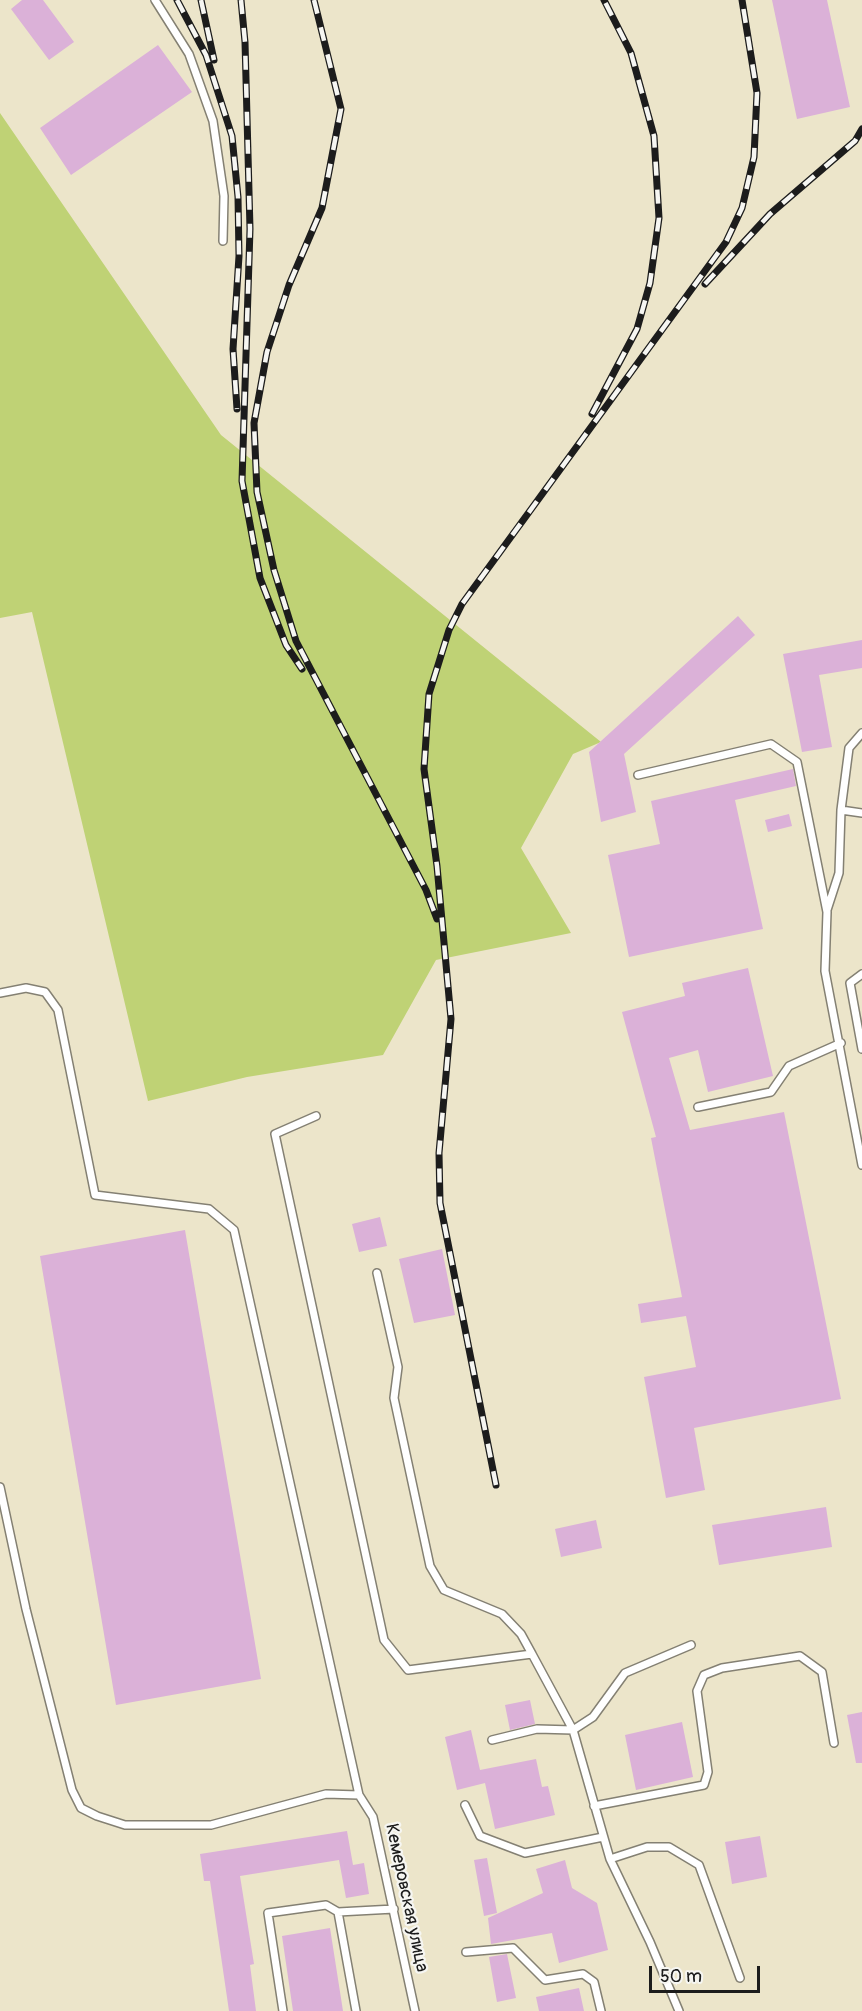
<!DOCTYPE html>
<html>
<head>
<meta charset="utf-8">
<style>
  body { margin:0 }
  #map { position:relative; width:862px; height:2011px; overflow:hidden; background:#ece5ca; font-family:Pangolin,sans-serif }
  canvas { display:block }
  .scale { position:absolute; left:649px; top:1966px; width:111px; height:27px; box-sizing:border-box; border:3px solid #1c1c1c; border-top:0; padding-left:8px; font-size:18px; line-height:21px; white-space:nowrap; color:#1c1c1c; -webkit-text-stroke:4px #f6f6f2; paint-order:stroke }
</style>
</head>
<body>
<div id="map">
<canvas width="862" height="2011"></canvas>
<div class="scale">50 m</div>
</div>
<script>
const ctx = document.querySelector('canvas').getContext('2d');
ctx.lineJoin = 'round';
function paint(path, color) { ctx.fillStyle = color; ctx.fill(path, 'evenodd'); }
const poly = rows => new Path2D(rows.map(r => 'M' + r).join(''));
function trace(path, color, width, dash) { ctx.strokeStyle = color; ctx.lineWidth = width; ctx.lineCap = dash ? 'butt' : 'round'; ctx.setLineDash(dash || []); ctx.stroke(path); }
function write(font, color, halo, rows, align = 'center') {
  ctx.font = font + ' Pangolin,sans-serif'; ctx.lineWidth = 4.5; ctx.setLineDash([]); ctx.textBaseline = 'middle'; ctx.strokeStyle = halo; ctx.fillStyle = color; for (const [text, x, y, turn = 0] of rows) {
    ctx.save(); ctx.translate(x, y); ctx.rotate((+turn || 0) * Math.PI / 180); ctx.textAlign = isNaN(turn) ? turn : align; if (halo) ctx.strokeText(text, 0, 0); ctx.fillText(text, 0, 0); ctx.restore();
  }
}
const green = poly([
  [0,113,221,435,601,742,573,754,521,848,571,933,436,960,383,1055,247,1077,148,1101,32,612,0,618]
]);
const building = poly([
  [22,0,43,0,74,42,49,60,11,9],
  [772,0,827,0,850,107,797,119],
  [158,45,192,92,71,175,40,128],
  [738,616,755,635,624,754,636,812,601,822,589,752],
  [862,640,862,668,819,675,832,747,802,752,783,654],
  [793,769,796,786,735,800,763,929,629,957,608,855,660,844,651,801],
  [789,814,792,826,768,832,765,820],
  [748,968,773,1076,708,1092,698,1050,669,1058,690,1130,784,1112,841,1399,694,1428,705,1490,666,1498,644,1377,696,1367,686,1316,641,1323,638,1304,682,1297,651,1138,656,1137,622,1012,685,996,682,983],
  [380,1217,387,1246,359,1252,352,1224],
  [185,1230,261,1679,116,1705,40,1256],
  [442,1249,455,1315,414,1323,399,1259],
  [826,1507,832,1547,719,1565,712,1525],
  [596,1520,602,1548,561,1557,555,1529],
  [530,1700,535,1724,510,1730,505,1705],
  [862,1712,862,1763,856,1763,847,1715],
  [682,1722,693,1777,636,1790,625,1735],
  [471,1730,480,1770,536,1759,542,1787,548,1786,555,1815,495,1829,485,1783,457,1790,445,1737],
  [347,1831,353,1865,364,1863,369,1894,346,1898,339,1860,240,1876,254,1964,250,1965,256,2011,229,2011,210,1881,204,1881,200,1854],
  [760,1836,767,1877,732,1884,725,1842],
  [487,1858,497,1913,484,1916,474,1860],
  [565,1860,572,1888,597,1903,608,1950,559,1963,552,1933,491,1944,488,1918,543,1893,536,1869],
  [330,1928,343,2011,293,2011,282,1936],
  [507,1954,516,1998,497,2002,489,1957],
  [579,1988,584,2011,539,2011,536,1997]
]);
const lane = poly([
  [155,0,189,54,213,121,224,196,223,241],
  [638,775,771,744,797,762,827,912,825,971,862,1165],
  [841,810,849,748,862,733],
  [827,910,839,873,841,810,862,813],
  [862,974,850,983,862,1049],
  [0,993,26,988,45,992,58,1010,95,1195,209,1209,234,1230,359,1795,373,1817,415,2011],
  [698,1107,771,1092,789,1066,841,1043],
  [316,1116,275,1134,384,1640,408,1670,532,1654,573,1730,610,1859,650,1942,679,2011],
  [377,1273,398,1367,394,1398,430,1566,444,1590,502,1614,521,1634,532,1654],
  [0,1487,26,1609,72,1790,81,1808,97,1816,125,1825,211,1825,326,1794,359,1795],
  [492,1740,537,1729,573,1730,593,1717,625,1673,691,1645],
  [465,1805,480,1836,525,1853,603,1837],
  [594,1806,704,1785,708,1772,697,1691,704,1675,722,1668,800,1656,822,1672,834,1743],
  [610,1859,647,1847,669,1847,699,1865,740,1978],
  [338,1912,356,2011],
  [466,1952,513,1948,545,1980,583,1974,594,1982,601,2011],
  [283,2011,268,1913,326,1905,338,1912,394,1909]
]);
const rail = poly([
  [177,0,206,55,232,136,238,197,239,256,233,349,237,409],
  [201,0,214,60],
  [241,0,245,42,250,229,242,481,260,578,286,645,302,669],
  [314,0,341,109,322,208,289,285,267,352,254,423,257,492,274,570,296,641,426,890,437,919],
  [705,284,770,214,855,141,862,129],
  [592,414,637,329,650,283,659,218,654,136,631,53,604,0],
  [496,1485,440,1203,439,1153,451,1019,437,866,424,769,429,694,449,630,462,604,726,242,742,208,754,157,757,93,742,0]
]);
const streetNames = [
  ["Кемеровская улица",406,1898,78]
];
paint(green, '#bfd275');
paint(building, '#dbb1d8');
trace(lane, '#848073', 10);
trace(lane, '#fff', 7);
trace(rail, '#1c1c1c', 7);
trace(rail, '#f6f6f2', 4.5, [14]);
write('18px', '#1c1c1c', '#f6f6f2', streetNames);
</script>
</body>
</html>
